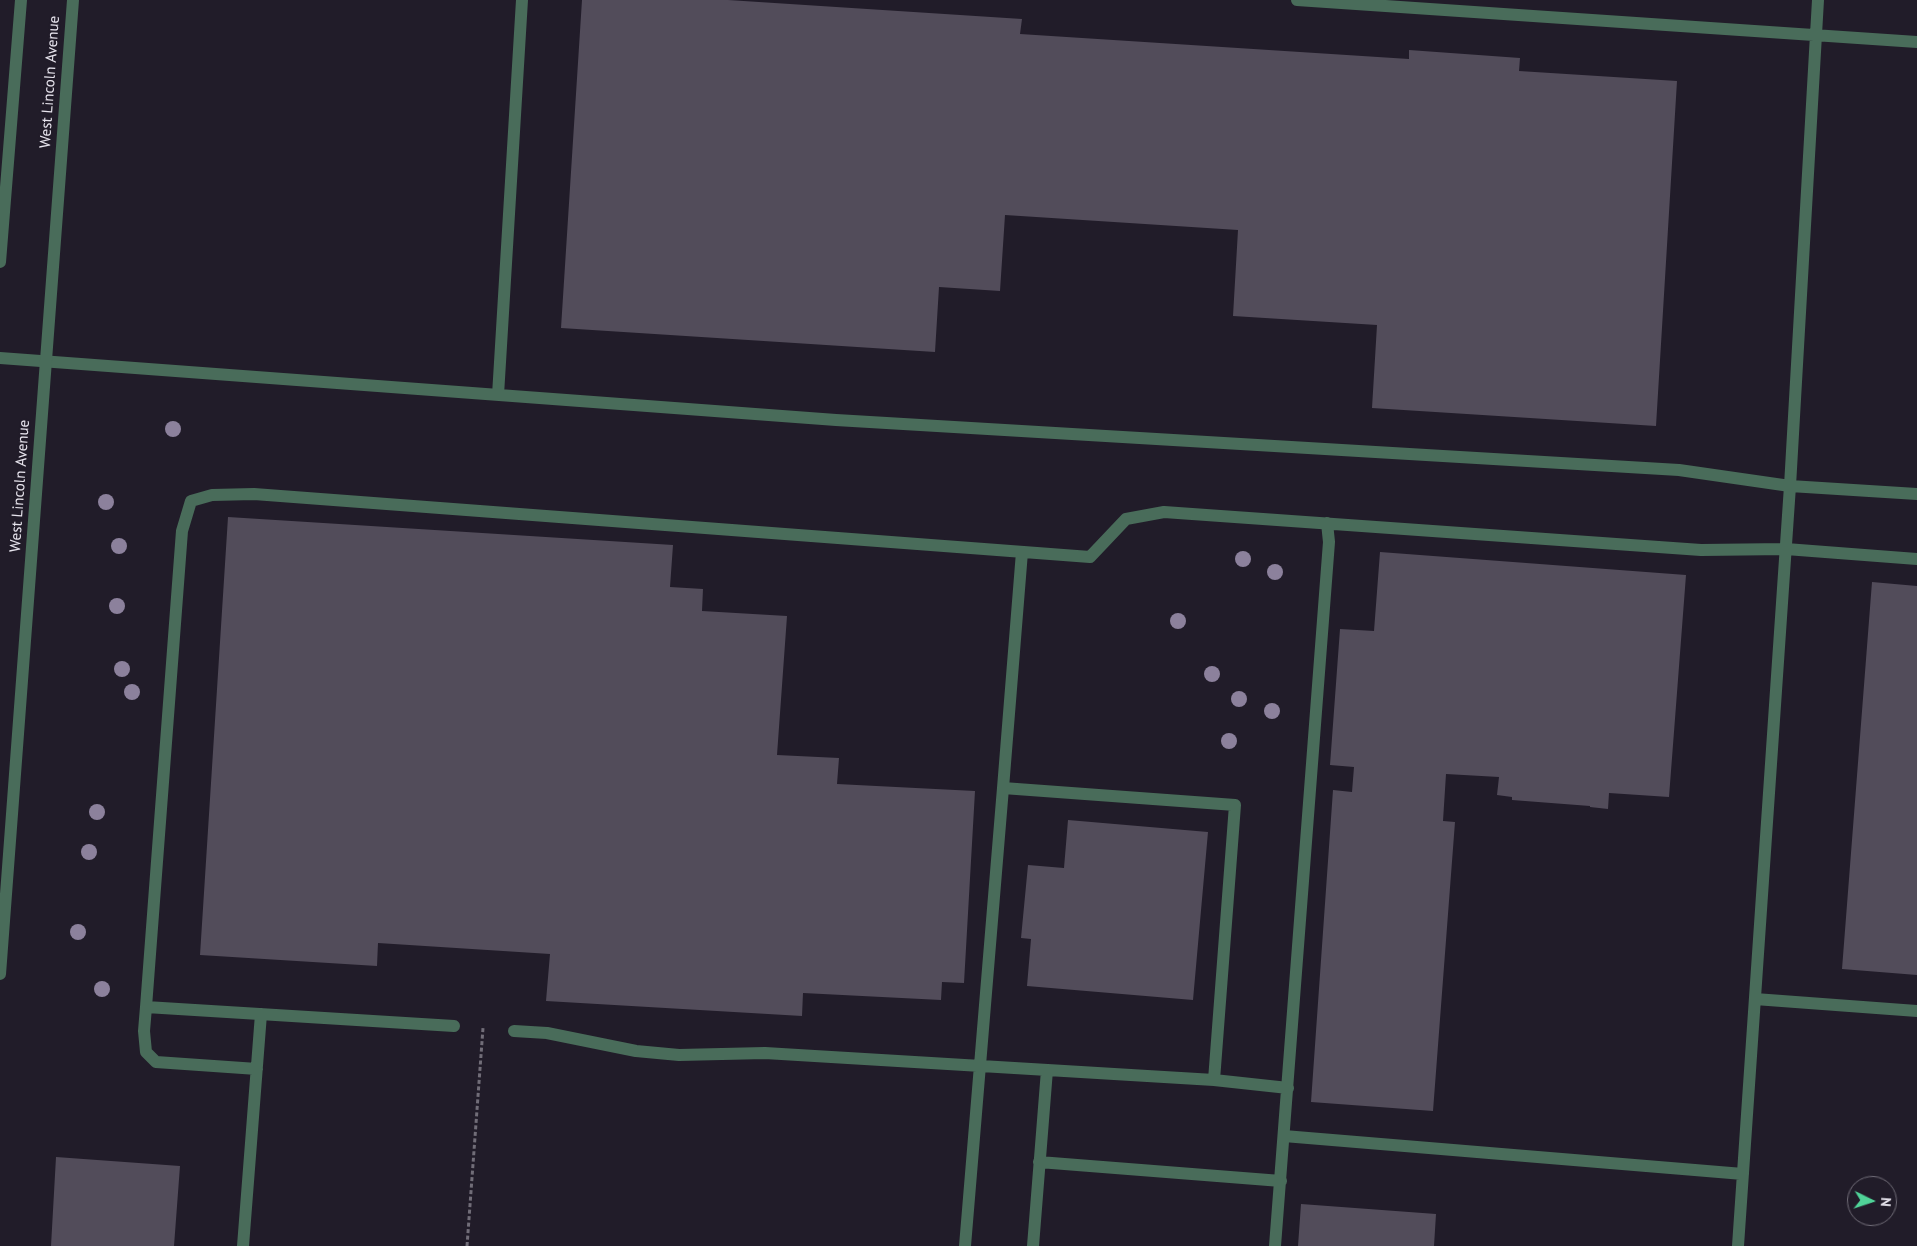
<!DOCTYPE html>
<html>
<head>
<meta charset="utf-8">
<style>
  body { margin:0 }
  #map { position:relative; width:1917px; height:1246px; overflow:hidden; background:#211c29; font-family:"PT Sans",sans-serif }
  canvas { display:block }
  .north { position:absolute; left:1847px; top:1176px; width:50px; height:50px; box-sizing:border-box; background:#211c29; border:1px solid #706c77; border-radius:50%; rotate:94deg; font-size:14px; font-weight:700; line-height:20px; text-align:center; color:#e7e4ed }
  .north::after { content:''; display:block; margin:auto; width:18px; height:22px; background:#50d398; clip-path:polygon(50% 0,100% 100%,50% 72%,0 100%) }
</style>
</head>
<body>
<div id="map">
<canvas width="1917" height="1246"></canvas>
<div class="north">N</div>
</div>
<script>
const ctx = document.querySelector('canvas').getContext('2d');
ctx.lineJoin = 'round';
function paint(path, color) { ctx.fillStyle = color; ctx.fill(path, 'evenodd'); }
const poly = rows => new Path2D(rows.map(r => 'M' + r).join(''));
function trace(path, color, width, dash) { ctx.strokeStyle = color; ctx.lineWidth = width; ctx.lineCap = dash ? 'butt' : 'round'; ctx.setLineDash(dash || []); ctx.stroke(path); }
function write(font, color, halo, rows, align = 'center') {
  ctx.font = font + ' "PT Sans",sans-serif'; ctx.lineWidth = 4; ctx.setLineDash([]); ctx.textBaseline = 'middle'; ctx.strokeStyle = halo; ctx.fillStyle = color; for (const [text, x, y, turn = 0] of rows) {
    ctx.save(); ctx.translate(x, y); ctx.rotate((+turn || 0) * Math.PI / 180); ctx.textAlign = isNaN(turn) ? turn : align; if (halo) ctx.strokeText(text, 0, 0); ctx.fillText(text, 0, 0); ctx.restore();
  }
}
const building = poly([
  [582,0,728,0,1022,19,1020,34,1409,59,1409,50,1520,58,1519,71,1677,81,1656,426,1372,408,1377,325,1233,316,1238,230,1005,215,1000,291,939,287,935,352,561,328],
  [228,517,673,545,670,587,703,589,702,611,787,616,777,755,839,758,837,784,975,791,964,983,942,982,941,1000,803,993,802,1016,546,1001,550,954,378,943,377,966,200,955],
  [1380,552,1686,575,1669,797,1609,793,1608,809,1590,807,1590,806,1512,800,1512,797,1497,795,1499,777,1446,774,1443,821,1455,822,1433,1111,1311,1102,1333,790,1352,792,1354,767,1330,765,1340,629,1374,631],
  [1872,582,1917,586,1917,975,1842,969],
  [1068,820,1208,832,1193,1000,1027,986,1031,939,1021,938,1028,865,1064,868],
  [56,1157,180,1166,174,1246,51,1246],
  [1301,1204,1436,1214,1434,1246,1298,1246]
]);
const path = poly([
  [467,1246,483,1028]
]);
const service = poly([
  [1297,0,1917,42],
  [0,358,836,420,1679,470,1790,486,1917,494],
  [498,395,522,0],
  [1003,788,1022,552],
  [1755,999,1917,1011],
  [146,1007,454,1026],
  [514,1031,547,1033,636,1051,679,1055,765,1053,798,1055,1214,1080,1288,1088],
  [257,1069,156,1062,146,1052,144,1031,146,1007,182,531,191,501,212,495,254,494,1090,557,1126,519,1164,512,1701,550,1786,549,1917,559],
  [1284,1136,1743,1174],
  [1039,1162,1281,1181],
  [243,1246,261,1014],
  [965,1246,1003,788,1235,805,1214,1080],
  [1033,1246,1047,1070],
  [1275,1246,1329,542,1327,523],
  [1738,1246,1790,486,1818,0]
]);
const tertiary = poly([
  [0,262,21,0],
  [0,974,73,0]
]);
const trees = [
  [173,429],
  [106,502],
  [119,546],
  [1243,559],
  [1275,572],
  [117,606],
  [1178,621],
  [122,669],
  [1212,674],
  [132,692],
  [1239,699],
  [1272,711],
  [1229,741],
  [97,812],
  [89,852],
  [78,932],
  [102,989]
];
const streetNames = [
  ["West Lincoln Avenue",50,82,-86],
  ["West Lincoln Avenue",20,486,-86]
];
paint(building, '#524c5a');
trace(path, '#716d78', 3, [4, 2.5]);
trace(service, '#496c5a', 12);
trace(tertiary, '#496c5a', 12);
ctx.fillStyle = '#8c819c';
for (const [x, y] of trees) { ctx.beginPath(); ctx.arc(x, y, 8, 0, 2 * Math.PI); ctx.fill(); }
write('15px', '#e7e4ed', '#211c29', streetNames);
</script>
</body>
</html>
